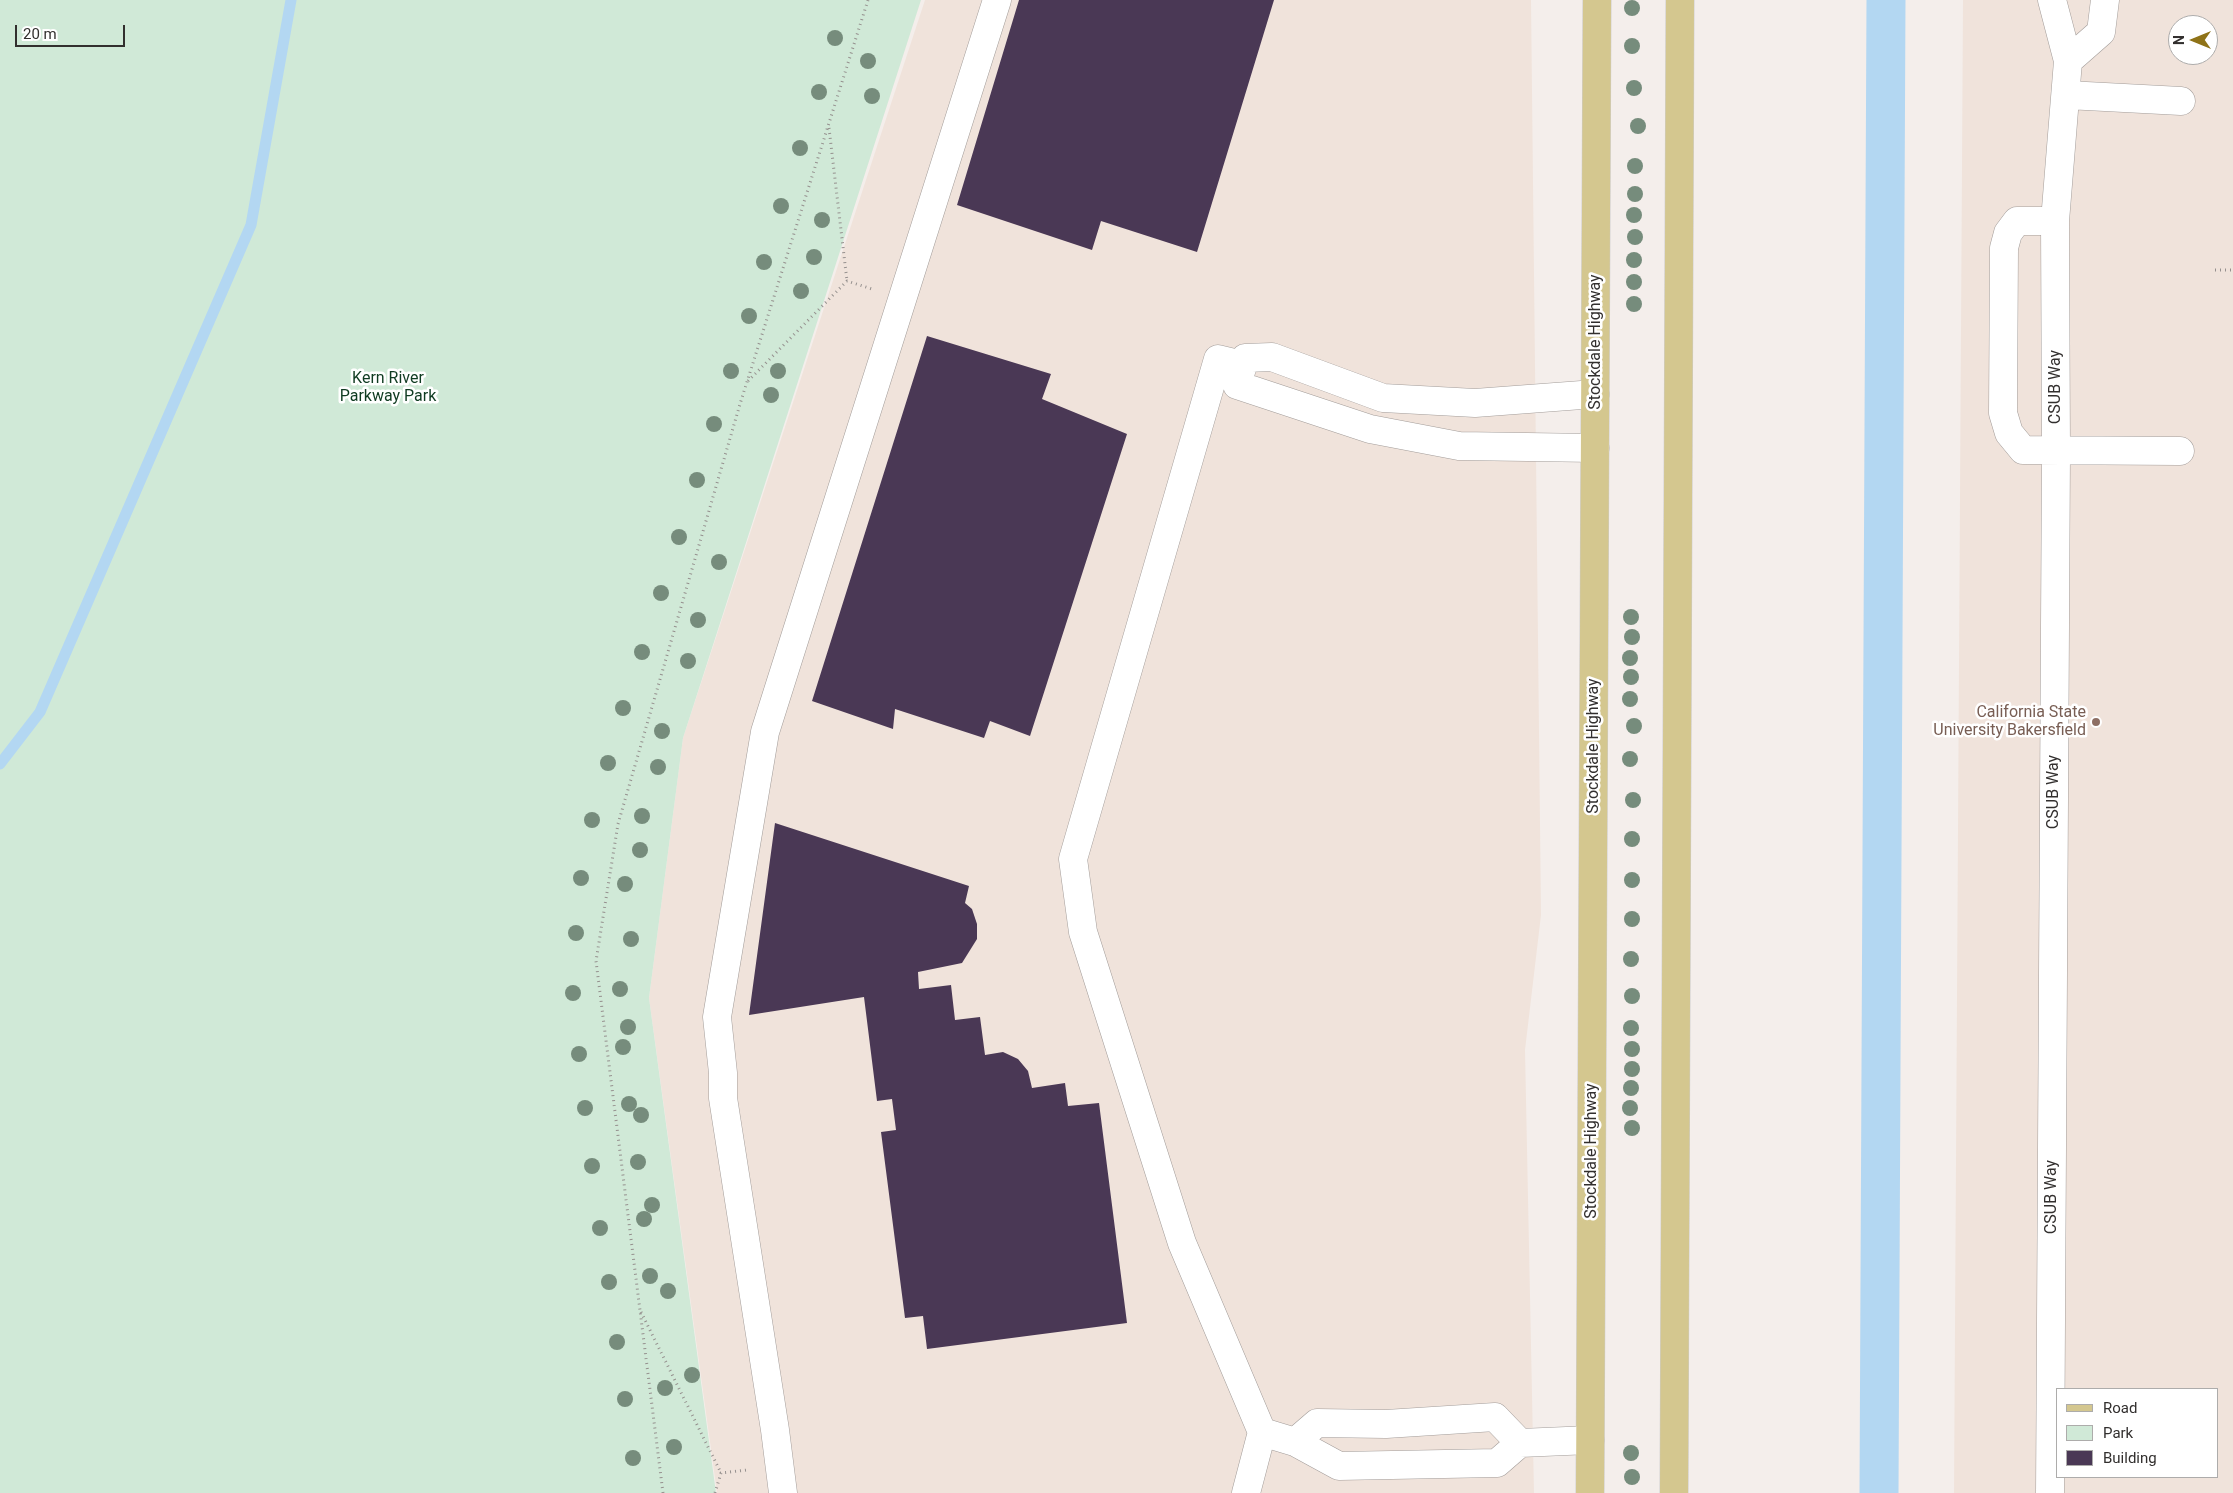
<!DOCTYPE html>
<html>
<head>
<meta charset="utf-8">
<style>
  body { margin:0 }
  #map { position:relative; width:2233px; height:1493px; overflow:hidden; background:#f4eeeb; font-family:Roboto,sans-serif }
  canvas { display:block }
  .legend { position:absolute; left:2056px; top:1388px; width:162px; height:90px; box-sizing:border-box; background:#fff; border:1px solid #adacab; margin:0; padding:6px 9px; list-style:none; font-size:15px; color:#322f2e }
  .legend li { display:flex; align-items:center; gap:10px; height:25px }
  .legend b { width:25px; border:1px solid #adacab }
  .north { position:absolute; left:2168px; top:15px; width:50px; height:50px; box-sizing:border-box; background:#fff; border:1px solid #adacab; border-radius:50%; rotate:270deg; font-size:14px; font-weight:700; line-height:20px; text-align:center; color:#322f2e }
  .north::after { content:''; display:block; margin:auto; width:18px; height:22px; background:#8f7318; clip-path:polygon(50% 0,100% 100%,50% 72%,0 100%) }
  .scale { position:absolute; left:15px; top:25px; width:110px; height:22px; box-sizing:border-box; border:2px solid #322f2e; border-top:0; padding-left:6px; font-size:15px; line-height:18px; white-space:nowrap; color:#322f2e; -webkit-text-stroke:4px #fff; paint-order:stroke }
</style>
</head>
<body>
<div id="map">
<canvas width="2233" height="1493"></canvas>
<ul class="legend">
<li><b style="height:6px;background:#d4c78f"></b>Road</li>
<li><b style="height:14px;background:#d0e9d7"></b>Park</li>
<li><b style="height:14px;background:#4a3855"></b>Building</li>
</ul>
<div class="north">N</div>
<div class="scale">20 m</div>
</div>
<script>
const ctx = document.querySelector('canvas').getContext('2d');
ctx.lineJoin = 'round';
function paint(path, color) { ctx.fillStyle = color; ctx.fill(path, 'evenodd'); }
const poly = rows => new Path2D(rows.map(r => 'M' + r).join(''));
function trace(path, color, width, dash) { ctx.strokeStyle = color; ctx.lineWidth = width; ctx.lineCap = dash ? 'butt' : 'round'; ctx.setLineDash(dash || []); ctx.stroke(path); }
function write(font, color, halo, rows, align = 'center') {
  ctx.font = font + ' Roboto,sans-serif'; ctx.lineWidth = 5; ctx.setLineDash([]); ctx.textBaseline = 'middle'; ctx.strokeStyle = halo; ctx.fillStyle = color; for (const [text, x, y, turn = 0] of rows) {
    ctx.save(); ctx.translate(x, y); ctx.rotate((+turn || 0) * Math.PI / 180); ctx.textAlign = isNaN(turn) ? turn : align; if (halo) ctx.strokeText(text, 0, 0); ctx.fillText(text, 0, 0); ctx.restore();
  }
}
const built = poly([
  [925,0,1531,0,1541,915,1525,1050,1534,1493,717,1493,649,998,683,738],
  [1963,0,2233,0,2233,1493,1954,1493],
  [2178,25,2208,25,2208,55,2178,55],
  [2057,1389,2217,1389,2217,1477,2057,1477]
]);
const green = poly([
  [0,0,921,0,683,738,649,998,716,1493,0,1493]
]);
const stream = poly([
  [0,764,40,712,251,225,291,0]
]);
const canal = poly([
  [1879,1493,1886,0]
]);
const building = poly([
  [1019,0,1274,0,1197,252,1101,221,1092,250,957,205],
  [927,336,1051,374,1042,399,1127,434,1030,736,990,721,984,738,895,709,893,729,812,701],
  [775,823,969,886,965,903,972,909,977,924,977,939,962,963,918,972,919,989,951,985,955,1020,980,1017,985,1055,1003,1052,1018,1059,1028,1071,1032,1088,1065,1083,1068,1106,1099,1103,1127,1323,927,1349,923,1316,905,1318,881,1132,896,1130,892,1099,877,1101,864,997,749,1015]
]);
const path = poly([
  [829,128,847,281],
  [2215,270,2233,270],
  [748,381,847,281,872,289],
  [641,1312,721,1473],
  [663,1493,596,961,618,824,740,404,868,0],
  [715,1493,721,1473,747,1470]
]);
const minor = poly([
  [2068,61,2101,32,2105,0],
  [2067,95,2181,101],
  [2055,221,2017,221,2008,233,2004,248,2003,413,2009,433,2023,450,2180,451],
  [1243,365,1218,359,1073,859,1083,932,1182,1243,1262,1432,1295,1442,1339,1466,1497,1463,1520,1443,1495,1417,1386,1424,1317,1423,1295,1442],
  [1595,394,1475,403,1383,398,1272,357,1245,358,1237,385,1370,429,1459,446,1595,448],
  [1520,1443,1590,1440],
  [783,1493,775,1430,723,1098,723,1073,717,1017,765,732,997,0],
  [1246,1493,1262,1432],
  [2050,1493,2056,452,2055,221,2068,61,2052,0]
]);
const major = poly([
  [1590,1493,1597,0],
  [1674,1493,1680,0]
]);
const trees = [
  [1632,8],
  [835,38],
  [1632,46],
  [868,61],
  [1634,88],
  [819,92],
  [872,96],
  [1638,126],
  [800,148],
  [1635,166],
  [1635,194],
  [781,206],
  [1634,215],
  [822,220],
  [1635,237],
  [814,257],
  [1634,260],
  [764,262],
  [1634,282],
  [801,291],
  [1634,304],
  [749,316],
  [731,371],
  [778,371],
  [771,395],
  [714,424],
  [697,480],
  [679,537],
  [719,562],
  [661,593],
  [1631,617],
  [698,620],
  [1632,637],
  [642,652],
  [1630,658],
  [688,661],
  [1631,677],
  [1630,699],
  [623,708],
  [1634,726],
  [662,731],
  [1630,759],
  [608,763],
  [658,767],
  [1633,800],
  [642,816],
  [592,820],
  [1632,839],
  [640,850],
  [581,878],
  [1632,880],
  [625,884],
  [1632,919],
  [576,933],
  [631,939],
  [1631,959],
  [620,989],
  [573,993],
  [1632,996],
  [628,1027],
  [1631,1028],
  [623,1047],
  [1632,1049],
  [579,1054],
  [1632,1069],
  [1631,1088],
  [629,1104],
  [585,1108],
  [1630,1108],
  [641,1115],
  [1632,1128],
  [638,1162],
  [592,1166],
  [652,1205],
  [644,1219],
  [600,1228],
  [650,1276],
  [609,1282],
  [668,1291],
  [617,1342],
  [692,1375],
  [665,1388],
  [625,1399],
  [674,1447],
  [1631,1453],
  [633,1458],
  [1632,1477]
];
const markers = [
  [2096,722,5,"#8d6e63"]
];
const streetNames = [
  ["Stockdale Highway",1596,342,-90],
  ["CSUB Way",2056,387,-90],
  ["Stockdale Highway",1594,746,-90],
  ["CSUB Way",2054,792,-90],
  ["Stockdale Highway",1592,1151,-90],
  ["CSUB Way",2052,1197,-90]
];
const parkNames = [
  ["Kern River",388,379],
  ["Parkway Park",388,397]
];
const educationNames = [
  ["California State",2086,713],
  ["University Bakersfield",2086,731]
];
paint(built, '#f0e3db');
paint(green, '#d0e9d7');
trace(stream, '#b3d7f2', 11);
trace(canal, '#b3d7f2', 39);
paint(building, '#4a3855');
trace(minor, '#a39d9a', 29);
trace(major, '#cecdcd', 29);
trace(path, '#95908e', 3, [1, 4]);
trace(minor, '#fff', 28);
trace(major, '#d4c78f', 28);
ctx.fillStyle = '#768c7c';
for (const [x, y] of trees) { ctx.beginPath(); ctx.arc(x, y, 8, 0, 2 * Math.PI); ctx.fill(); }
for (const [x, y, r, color] of markers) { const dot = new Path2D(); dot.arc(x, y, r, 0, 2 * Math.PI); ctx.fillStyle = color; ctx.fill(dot); trace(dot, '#fff', 2); }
write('16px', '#322f2e', '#fff', streetNames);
write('16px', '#0f3b21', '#fff', parkNames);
write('16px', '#785e54', '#fff', educationNames, 'right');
</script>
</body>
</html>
